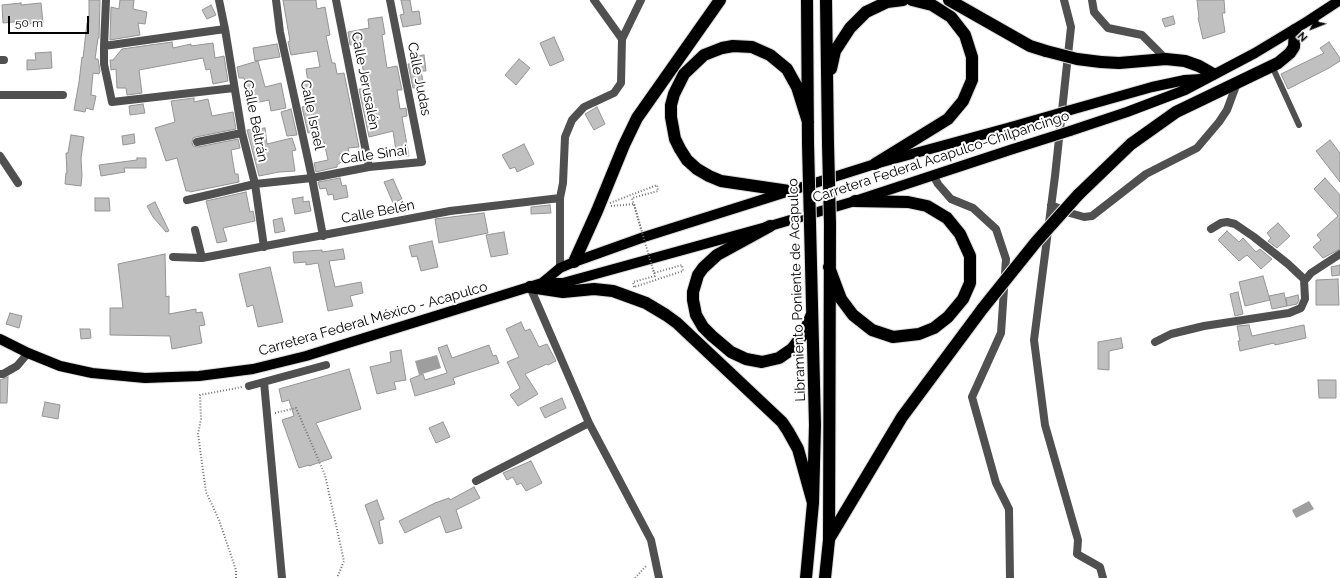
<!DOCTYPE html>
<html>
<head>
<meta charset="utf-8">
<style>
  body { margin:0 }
  #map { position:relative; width:1340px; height:578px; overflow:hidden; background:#fff; font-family:Raleway,sans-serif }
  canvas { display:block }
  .north { position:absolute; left:1292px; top:8px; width:40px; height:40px; -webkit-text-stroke:3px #fff; paint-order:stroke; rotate:227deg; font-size:11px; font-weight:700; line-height:16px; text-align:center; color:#000 }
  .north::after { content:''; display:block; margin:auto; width:14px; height:18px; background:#000; clip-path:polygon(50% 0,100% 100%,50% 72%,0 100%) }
  .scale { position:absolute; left:8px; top:16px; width:81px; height:18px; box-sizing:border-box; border:2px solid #000; border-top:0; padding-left:5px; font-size:12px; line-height:14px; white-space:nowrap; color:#000; -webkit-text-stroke:3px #fff; paint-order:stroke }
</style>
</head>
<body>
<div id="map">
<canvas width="1340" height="578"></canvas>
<div class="north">N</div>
<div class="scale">50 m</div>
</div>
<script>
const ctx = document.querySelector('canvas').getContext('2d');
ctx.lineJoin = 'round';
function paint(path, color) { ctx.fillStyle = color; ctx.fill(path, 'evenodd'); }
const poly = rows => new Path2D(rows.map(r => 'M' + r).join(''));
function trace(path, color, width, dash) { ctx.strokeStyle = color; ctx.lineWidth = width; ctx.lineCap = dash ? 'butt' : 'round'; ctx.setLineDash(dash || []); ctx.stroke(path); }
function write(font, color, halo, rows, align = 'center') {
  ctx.font = font + ' Raleway,sans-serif'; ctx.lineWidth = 4; ctx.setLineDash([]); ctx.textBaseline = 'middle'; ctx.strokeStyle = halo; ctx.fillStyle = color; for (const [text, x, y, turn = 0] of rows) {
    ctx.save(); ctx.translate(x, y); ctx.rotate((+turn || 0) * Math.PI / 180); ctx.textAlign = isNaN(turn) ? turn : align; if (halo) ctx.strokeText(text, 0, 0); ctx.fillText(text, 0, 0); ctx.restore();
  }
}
const water = poly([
  [437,355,441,368,419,375,415,361],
  [1309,501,1314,509,1296,518,1292,510]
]);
const building = poly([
  [89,0,100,0,99,38,98,38,95,59,98,59,100,71,99,74,93,73,91,95,96,96,93,110,86,108,85,112,74,110,79,82,82,57,83,58,87,23,89,23,89,0],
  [120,0,134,0,133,9,147,12,145,24,138,23,140,35,110,40,111,7,119,9,120,0],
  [283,0,316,0,317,9,325,7,330,35,326,36,332,63,335,63,337,74,344,73,359,147,348,148,349,153,339,154,341,162,337,165,337,167,316,172,314,163,328,160,324,142,315,143,314,132,308,133,302,107,306,106,303,83,308,82,306,69,320,67,317,51,291,55,288,42,290,41,283,0],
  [401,0,410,0,412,12,419,11,421,24,403,27,400,15,404,14,401,0],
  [1197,0,1224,0,1225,13,1222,13,1225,32,1203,39,1198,18,1199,18,1197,0],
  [21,3,21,5,41,3,43,23,25,24,24,21,3,23,2,5,21,3],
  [211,5,216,15,207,19,202,10,211,5],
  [1173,16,1175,24,1165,27,1162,19,1173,16],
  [382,17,385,34,382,35,387,68,397,66,402,90,397,90,400,109,406,108,407,116,402,117,409,156,397,157,393,131,369,137,359,89,367,89,365,70,363,70,359,43,350,45,348,32,369,28,368,19,382,17],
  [554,37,564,60,550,66,540,43,554,37],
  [172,42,173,48,191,44,191,46,213,43,215,58,224,56,228,81,213,84,210,69,206,70,203,58,139,70,142,93,127,95,126,88,117,88,116,69,111,70,110,60,113,60,122,49,172,42],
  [1329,42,1340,58,1340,61,1329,68,1288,89,1281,74,1324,53,1320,48,1329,42],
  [277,44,280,57,255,61,253,48,277,44],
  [51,52,52,68,27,70,27,60,36,60,35,53,51,52],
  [424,55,426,71,421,71,424,87,413,88,408,64,416,63,415,56,424,55],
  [519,59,530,68,516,85,505,75,519,59],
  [258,61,265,87,281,83,286,108,271,111,269,100,250,104,244,78,239,78,237,67,258,61],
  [194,98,194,102,208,99,212,116,233,112,236,129,196,137,193,138,192,143,193,146,198,147,238,139,240,148,231,150,235,174,238,174,239,182,190,192,190,191,186,191,177,158,166,161,155,128,175,122,171,101,194,98],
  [143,104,145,113,130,115,129,106,143,104],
  [597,107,605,124,594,130,585,114,597,107],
  [291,109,297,135,287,136,281,112,291,109],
  [265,128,267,144,292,138,296,150,292,151,295,171,279,172,259,176,247,130,265,128],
  [134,134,135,143,123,145,122,136,134,134],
  [71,135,84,137,81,158,82,175,81,186,65,184,66,173,67,173,66,153,68,153,71,135],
  [1330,140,1340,153,1340,182,1316,151,1330,140],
  [524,144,534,164,517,172,515,167,510,169,502,155,524,144],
  [137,158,146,158,146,168,124,168,125,172,101,176,99,165,137,160,137,158],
  [340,178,342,186,346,185,348,197,334,200,333,194,328,195,326,188,320,189,318,182,340,178],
  [1325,178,1340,195,1340,249,1323,258,1313,247,1321,240,1317,235,1338,216,1314,189,1325,178],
  [393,179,402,199,393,203,384,182,393,179],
  [246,192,250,212,253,211,255,221,223,228,227,241,217,243,206,201,246,192],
  [303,197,303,202,309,201,311,211,295,214,292,199,303,197],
  [95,198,109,198,110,211,95,211,95,198],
  [155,202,169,231,166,232,153,217,147,206,155,202],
  [550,205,551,213,531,214,531,207,550,205],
  [484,213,488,233,439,243,435,219,484,213],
  [282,218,285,231,275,233,273,220,282,218],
  [1278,223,1290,236,1277,248,1268,241,1271,238,1267,233,1278,223],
  [1227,231,1239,242,1243,238,1256,252,1260,249,1272,259,1261,269,1247,255,1239,261,1218,240,1227,231],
  [504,232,508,254,491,257,486,235,504,232],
  [432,241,438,267,421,271,417,256,412,257,409,246,432,241],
  [343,249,345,259,329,261,335,287,361,282,363,293,350,296,353,306,328,311,318,263,306,265,306,262,294,263,293,252,322,250,322,252,343,249],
  [165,254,166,297,169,296,169,314,196,309,196,313,202,312,205,325,199,326,202,343,172,349,170,336,110,335,110,308,123,308,118,264,165,254],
  [1340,265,1340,275,1332,276,1331,267,1340,265],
  [270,267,283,322,258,327,253,305,247,307,239,274,270,267],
  [1263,276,1270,300,1245,306,1239,282,1263,276],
  [1338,279,1339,305,1316,305,1316,280,1338,279],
  [1238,292,1243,314,1235,316,1230,294,1238,292],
  [1284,293,1287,306,1272,309,1269,296,1284,293],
  [1298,295,1299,300,1297,304,1287,306,1286,298,1298,295],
  [10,313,22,316,19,328,6,324,10,313],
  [521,322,525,331,530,329,539,347,547,344,556,361,548,365,547,364,525,374,538,394,518,406,510,395,520,388,507,362,519,357,506,329,521,322],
  [1249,325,1252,336,1304,325,1306,338,1275,345,1274,343,1240,351,1238,341,1240,341,1237,326,1249,325],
  [80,329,90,329,91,338,81,339,80,329],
  [1121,338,1123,348,1109,351,1109,370,1098,369,1098,342,1121,338],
  [447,345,452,358,489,345,493,356,496,355,499,363,453,378,455,384,415,396,410,379,423,374,425,380,447,373,438,348,447,345],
  [401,350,406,380,394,382,396,389,377,394,370,367,391,362,390,352,401,350],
  [349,369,361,409,316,423,332,458,309,466,309,465,299,468,282,420,294,416,289,400,282,402,279,389,349,369],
  [8,377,7,403,0,403,0,380,8,377],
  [1318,380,1336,380,1336,398,1319,398,1318,380],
  [562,398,566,408,545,418,540,408,562,398],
  [45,402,60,405,58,419,42,416,45,402],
  [443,422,450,437,436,443,429,428,443,422],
  [531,461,542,483,526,491,521,483,517,485,513,477,507,480,503,473,531,461],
  [474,487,480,498,456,510,462,528,446,533,440,516,405,533,399,521,435,503,449,498,450,500,474,487],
  [377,500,384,519,379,521,383,543,379,544,365,505,377,500]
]);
const path = poly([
  [611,206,634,204,641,229],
  [634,287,633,282,655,276,653,269],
  [275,413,296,408,325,475,344,561,337,578],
  [236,578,236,570,219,520,206,492,198,434,201,419,200,395,242,387],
  [635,578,647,565]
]);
const lane = poly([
  [1272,66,1299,125]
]);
const street = poly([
  [106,0,104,46,104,64,112,102,234,88],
  [219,0,225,29,242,133,255,184,264,247],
  [276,0,280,32,312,178,323,236],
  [336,0,369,167],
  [594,0,622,39],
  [1064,0,1071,27,1055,176,1034,340,1045,425,1078,540,1077,554,1100,567,1103,578],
  [1092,0,1094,12,1108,28,1142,35,1166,59],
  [104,46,225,29],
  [0,60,4,60],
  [0,95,63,95],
  [197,142,242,133],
  [0,156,18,183],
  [933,175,938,184,951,199,973,208,996,229,1006,259,1001,333,972,397,996,483,1009,509,1010,578],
  [187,200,255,184,312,178,369,167,422,162,390,0],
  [1051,205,1070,213,1084,217,1092,216,1146,174,1197,148,1219,122,1227,110,1237,83],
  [195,230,202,258],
  [173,257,202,258,450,211,560,198],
  [560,268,560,198,563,183,565,137,572,120,584,107,614,93,621,83,622,39,641,0],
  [1304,279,1306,279,1311,273,1340,254],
  [530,287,589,423,651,540,659,578],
  [1155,342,1171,334,1204,326,1289,313,1301,308,1305,299,1304,279,1288,264,1254,237,1235,224,1227,222,1221,223,1211,229],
  [0,374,3,374,17,366,28,353],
  [264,382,282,578],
  [249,386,326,365],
  [476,481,589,423]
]);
const primary = poly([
  [1067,111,1152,87,1185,80,1201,79],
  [1070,131,1127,112,1185,90,1255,53,1308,21,1340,0],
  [542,283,560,268,574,262,644,237,875,164,1011,127],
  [0,339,28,353,60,366,92,373,145,378,199,376,253,369,306,356,542,283,563,283,770,226,855,201,1013,149]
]);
const highway = poly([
  [807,0,808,143],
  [826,0,828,143],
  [949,0,1030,46,1046,51],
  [1101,62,1119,63,1166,59,1185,61,1199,66,1213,74],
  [831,69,835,51,850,28,866,12,887,2,903,0],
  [875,164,948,119,963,101,972,80,972,57,965,35,951,17,932,5,912,0],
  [789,191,721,181,709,176,697,169,687,160,680,149,675,139,671,117,671,105,674,94,684,74,704,55,722,48,733,46,752,47,770,55,787,69,797,87,808,122],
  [1078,195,1131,144,1176,112,1278,63,1290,53,1294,47,1295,30],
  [770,226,717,255,703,268,698,275,693,292,693,300,696,315,703,327,712,336,731,352,746,359,762,362,779,358,792,349,804,333,812,314],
  [574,262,597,211,624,145,637,118,720,0],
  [829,267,841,299,853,315,872,330,893,337,919,334,934,328,948,317,963,299,970,283,970,256,960,234,947,218,927,206,908,202,855,201],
  [530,287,563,292,594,289,613,291,646,303,666,315,677,323,782,422,788,431,798,449,813,503],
  [829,539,902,417,983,308],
  [806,578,813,503,815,425,810,224],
  [825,578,829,540,830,224]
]);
const pathBridge = poly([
  [610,203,657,185,658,191,632,198,654,273,682,265,683,271,634,287]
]);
const primaryBridge = poly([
  [1011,127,1067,111],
  [1013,149,1070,131]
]);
const highwayBridge = poly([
  [1046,51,1077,59,1101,62],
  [808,143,810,224],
  [828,143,830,224],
  [983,308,1036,242,1078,195]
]);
const streetNames = [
  ["Calle Judas",419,79,79],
  ["Calle Jerusalén",365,81,79],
  ["Calle Israel",312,115,78],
  ["Calle Beltrán",255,121,79],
  ["Calle Sinaí",374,155,-8],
  ["Carretera Federal Acapulco-Chilpancingo",941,157,-18],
  ["Calle Belén",378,212,-11],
  ["Libramiento Poniente de Acapulco",797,290,-92],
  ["Carretera Federal México - Acapulco",373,319,-16]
];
paint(water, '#9e9e9e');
paint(building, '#c0c0c0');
trace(building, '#949494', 1);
trace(primary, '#dbdbdb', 12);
trace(highway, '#dbdbdb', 14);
trace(path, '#727272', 2, [1, 2]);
trace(lane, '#505050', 6);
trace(street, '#505050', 8);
trace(primary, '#000', 10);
trace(highway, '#000', 12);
trace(primaryBridge, '#dbdbdb', 12, []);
trace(highwayBridge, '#dbdbdb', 14, []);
trace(pathBridge, '#727272', 2, [1, 2]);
trace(primaryBridge, '#000', 10);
trace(highwayBridge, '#000', 12);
write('14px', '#000', '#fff', streetNames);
</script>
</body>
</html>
